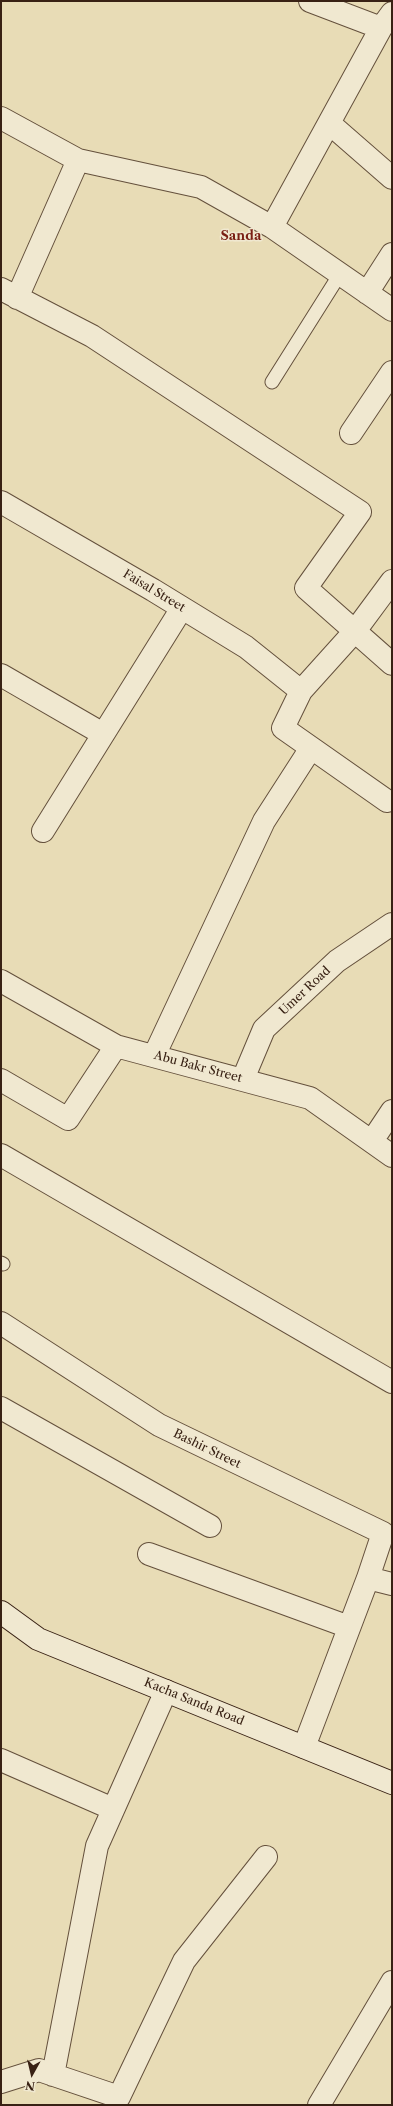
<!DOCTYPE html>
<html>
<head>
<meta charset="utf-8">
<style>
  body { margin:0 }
  #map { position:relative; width:393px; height:2106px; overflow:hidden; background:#e8dcb6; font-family:"Libre Caslon Text",serif }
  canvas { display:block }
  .frame { position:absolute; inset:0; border:2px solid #382114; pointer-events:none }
  .north { position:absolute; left:12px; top:2054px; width:40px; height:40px; -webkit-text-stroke:3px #f0e8d0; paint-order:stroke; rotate:188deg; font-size:11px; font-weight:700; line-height:16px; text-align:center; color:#382114 }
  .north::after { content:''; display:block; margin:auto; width:14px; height:18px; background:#382114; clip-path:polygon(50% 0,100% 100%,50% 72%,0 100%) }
</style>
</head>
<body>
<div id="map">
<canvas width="393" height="2106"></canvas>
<div class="frame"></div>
<div class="north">N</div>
</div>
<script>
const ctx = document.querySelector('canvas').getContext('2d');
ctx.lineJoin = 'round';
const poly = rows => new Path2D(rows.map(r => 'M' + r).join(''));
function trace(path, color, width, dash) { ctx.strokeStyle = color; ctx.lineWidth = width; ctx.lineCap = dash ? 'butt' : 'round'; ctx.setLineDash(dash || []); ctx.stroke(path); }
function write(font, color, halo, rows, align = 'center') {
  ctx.font = font + ' "Libre Caslon Text",serif'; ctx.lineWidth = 3; ctx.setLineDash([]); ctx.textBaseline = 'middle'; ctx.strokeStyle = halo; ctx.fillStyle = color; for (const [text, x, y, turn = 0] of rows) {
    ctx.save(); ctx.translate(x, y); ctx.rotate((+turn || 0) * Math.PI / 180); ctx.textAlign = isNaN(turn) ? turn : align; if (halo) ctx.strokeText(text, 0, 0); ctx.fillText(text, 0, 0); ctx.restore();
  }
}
const lane = poly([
  [272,382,340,274],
  [1,1263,3,1264]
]);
const street = poly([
  [310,1,381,28],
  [392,13,381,28,329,123,392,178],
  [1,118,78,160,201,187,272,227,392,310],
  [272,227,329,123],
  [1,289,92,336,360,512,306,588,392,664],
  [367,293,392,254],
  [17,298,78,160],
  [351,433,392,372],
  [1,502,153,590,246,647,301,691],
  [1,675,103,734],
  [387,801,283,728,301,691,355,631,392,581],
  [43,831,182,608],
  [1,981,116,1046,310,1098,392,1156],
  [154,1056,264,821,311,748],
  [243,1079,264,1029,337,961,392,924],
  [1,1080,68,1119,116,1046],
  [372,1141,392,1111],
  [1,1155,392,1382],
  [1,1323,159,1425,383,1533,368,1578],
  [1,1408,210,1526],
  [149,1554,349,1627],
  [304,1747,368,1578,392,1584],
  [1,1760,113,1809],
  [53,2075,97,1846,166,1691],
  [1,2082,39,2070,119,2097,184,1961,266,1857],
  [319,2105,392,1982]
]);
const secondary = poly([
  [1,1612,38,1639,392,1783]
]);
const streetNames = [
  ["Faisal Street",154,591,31],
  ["Umer Road",305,991,-43],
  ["Abu Bakr Street",198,1067,15],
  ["Bashir Street",207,1449,26],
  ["Kacha Sanda Road",194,1702,22]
];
const neighbourhoodNames = [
  ["Sanda",241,236]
];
trace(lane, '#64503c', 15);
trace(street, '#64503c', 24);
trace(secondary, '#382114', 24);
trace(lane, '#f0e8d0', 13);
trace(street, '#f0e8d0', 22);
trace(secondary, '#f0e8d0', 22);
write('12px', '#382114', '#f0e8d0', streetNames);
write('bold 13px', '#7a1f14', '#f0e8d0', neighbourhoodNames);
</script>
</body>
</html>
